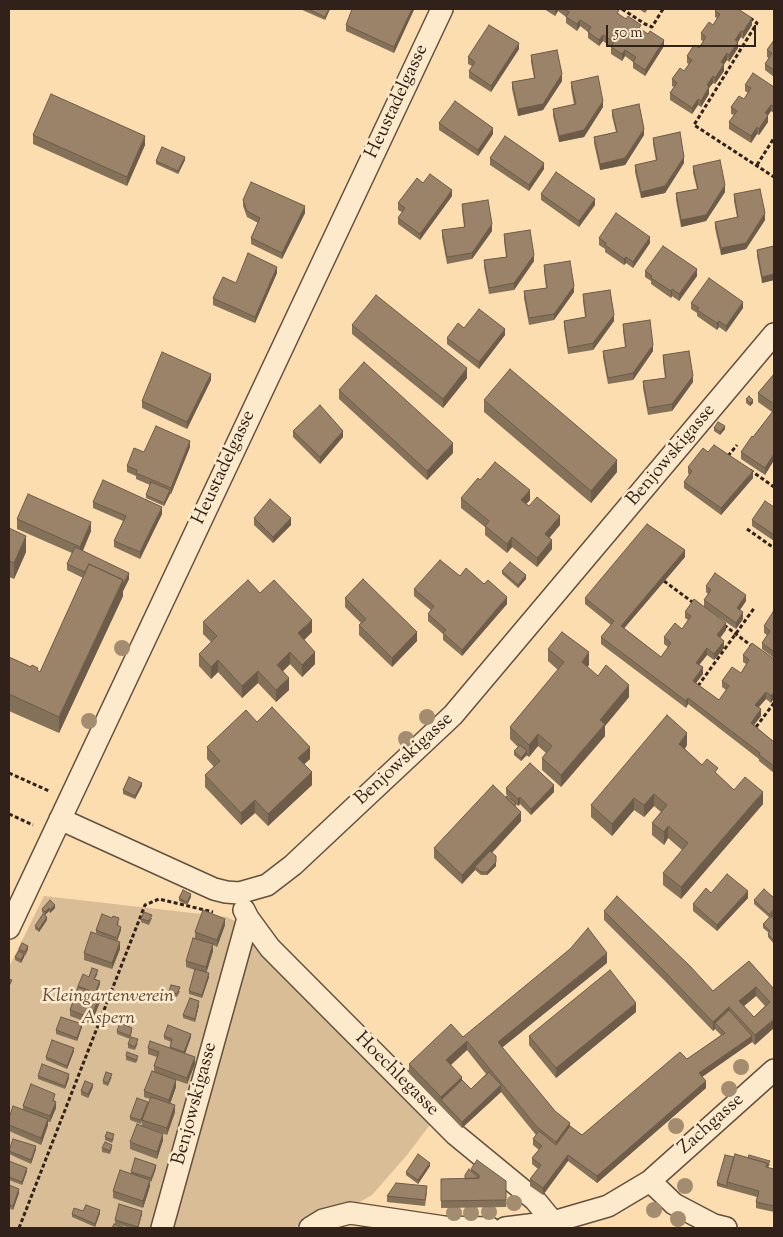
<!DOCTYPE html>
<html>
<head>
<meta charset="utf-8">
<style>
  body { margin:0 }
  #map { position:relative; width:783px; height:1237px; overflow:hidden; background:#fcddb0; font-family:"Sorts Mill Goudy",serif }
  canvas { display:block }
  .frame { position:absolute; inset:0; border:10px solid #30221a; pointer-events:none }
  .scale { position:absolute; left:606px; top:25px; width:150px; height:22px; box-sizing:border-box; border:2px solid #30221a; border-top:0; padding-left:6px; font-size:15px; line-height:18px; white-space:nowrap; color:#30221a; -webkit-text-stroke:4px #fde9cc; paint-order:stroke }
</style>
</head>
<body>
<div id="map">
<canvas width="783" height="1237"></canvas>
<div class="frame"></div>
<div class="scale">50 m</div>
</div>
<script>
const ctx = document.querySelector('canvas').getContext('2d');
ctx.lineJoin = 'round';
function paint(path, color) { ctx.fillStyle = color; ctx.fill(path, 'evenodd'); }
const poly = rows => new Path2D(rows.map(r => 'M' + r).join(''));
function trace(path, color, width, dash) { ctx.strokeStyle = color; ctx.lineWidth = width; ctx.lineCap = dash ? 'butt' : 'round'; ctx.setLineDash(dash || []); ctx.stroke(path); }
function write(font, color, halo, rows, align = 'center') {
  ctx.font = font + ' "Sorts Mill Goudy",serif'; ctx.lineWidth = 5; ctx.setLineDash([]); ctx.textBaseline = 'middle'; ctx.strokeStyle = halo; ctx.fillStyle = color; for (const [text, x, y, turn = 0] of rows) {
    ctx.save(); ctx.translate(x, y); ctx.rotate((+turn || 0) * Math.PI / 180); ctx.textAlign = isNaN(turn) ? turn : align; if (halo) ctx.strokeText(text, 0, 0); ctx.fillText(text, 0, 0); ctx.restore();
  }
}
const green = poly([
  [44,896,227,917,235,921,152,1228,9,1228,9,967],
  [258,944,432,1122,407,1155,372,1195,358,1203,339,1204,312,1215,295,1228,174,1228,248,946]
]);
const path = poly([
  [622,9,645,24,652,27,663,9],
  [750,18,757,23,694,125,774,177],
  [757,165,774,138],
  [728,456,737,445],
  [750,470,774,487],
  [747,529,774,548],
  [664,581,695,604],
  [724,625,753,647],
  [698,686,755,607],
  [756,727,774,703],
  [9,773,49,791],
  [9,814,33,825],
  [19,1228,145,905,159,899,213,912]
]);
const street = poly([
  [60,819,214,889,226,892,239,893,267,885,293,865,453,715,774,334],
  [248,918,270,948,456,1135,535,1200,553,1222],
  [9,928,442,9],
  [650,1181,674,1204,714,1225,726,1228],
  [162,1228,248,918,244,910],
  [310,1228,323,1220,350,1213,444,1227,490,1228],
  [505,1228,553,1222,608,1206,650,1181,774,1070]
]);
const trees = [
  [122,648],
  [427,717],
  [89,721],
  [406,739],
  [741,1067],
  [729,1089],
  [676,1126],
  [685,1186],
  [514,1203],
  [654,1210],
  [489,1212],
  [454,1213],
  [471,1213],
  [678,1219]
];
const wall = poly([
  [300,9,330,9,325,20],
  [414,9,394,53,346,31,346,25],
  [544,9,617,9,619,15,664,46,645,76,633,68,633,62,625,56,622,61,611,54,611,47,603,41,599,46,588,38,588,32,580,26,577,31,566,23,566,17,558,11,555,16],
  [639,9,648,9,645,13],
  [715,11,752,25,743,39,741,37,738,42,738,48,729,62,727,60,724,64,724,71,715,84,713,83,709,88,709,94,701,107,698,105,692,114,670,100,670,93,674,87,672,86,672,79,684,71,689,64,687,63,687,56,699,48,703,41,701,40,701,33,713,25,717,18,715,17],
  [774,40,774,77,765,70,765,64,769,58,767,57,767,50],
  [519,49,491,92,469,78,469,71,472,66,468,64,468,57],
  [531,55,562,81,543,110,518,116,512,89,512,82,534,78,531,62],
  [571,82,603,107,584,137,559,142,553,116,553,109,574,105,571,88],
  [745,85,774,87,774,113,771,111,768,115,768,122,759,135,757,134,751,143,729,129,729,122,734,115,731,114,731,107,744,99,748,93,745,91],
  [612,110,644,135,625,165,600,170,594,143,594,137,616,132,612,116],
  [439,123,493,134,478,156,439,130],
  [33,135,145,145,127,186,33,144],
  [653,138,684,163,665,193,641,198,635,172,635,165,656,161,653,144],
  [490,158,544,169,529,191,490,165],
  [185,160,178,174,156,164,156,161],
  [693,166,725,192,706,221,681,227,676,200,676,193,697,189,693,173],
  [423,183,452,196,420,240,398,224,398,218,402,212,398,210,398,203],
  [541,194,595,205,579,227,541,200],
  [734,194,765,220,746,249,721,255,715,228,715,222,737,217,734,201],
  [243,200,305,213,282,259,251,244,251,238,258,223,247,217,243,206],
  [462,204,492,231,472,259,447,264,442,237,442,230,464,227,462,210],
  [504,234,534,261,514,290,489,294,484,267,484,260,506,257,504,241],
  [599,238,650,243,633,268,626,263,624,265,605,252,605,249,599,245],
  [774,246,774,280,762,283,757,256,757,250],
  [544,265,574,292,554,320,529,325,524,298,524,291,546,288,544,271],
  [645,271,697,276,679,301,672,296,671,298,651,284,651,281,645,277],
  [277,273,255,323,213,305,213,298,236,283],
  [583,294,614,321,593,350,568,354,564,327,564,321,585,317,583,301],
  [691,303,743,308,726,332,719,327,717,330,697,316,697,313,691,309],
  [623,324,653,351,633,380,608,384,603,357,603,351,625,347,623,331],
  [352,325,467,378,443,408,352,334],
  [464,328,505,335,479,369,447,344,447,338],
  [663,355,693,382,672,411,648,415,643,388,643,381,665,378,663,362],
  [774,374,774,460,765,475,741,459,741,452,753,437,772,412,758,402,758,393],
  [211,380,187,429,142,408,142,401],
  [339,390,453,453,427,480,339,399],
  [746,399,753,403,750,406,746,403],
  [484,400,617,472,591,503,484,412],
  [714,428,725,429,720,435,714,431],
  [293,431,343,437,320,464,293,437],
  [190,447,171,494,170,494,164,506,146,498,146,495,150,485,136,479,136,476,127,472,127,466,144,452],
  [708,452,753,478,721,515,684,488,684,482,689,475,688,473,688,467],
  [480,480,530,500,526,504,560,525,549,538,552,549,537,567,512,547,507,553,485,535,485,527,461,508,461,498],
  [93,502,162,514,140,559,114,547,114,541,123,521,93,508],
  [774,507,774,541,752,526,752,520],
  [254,518,291,525,273,543,254,525],
  [17,519,91,531,83,551,129,579,123,591,123,596,59,733,9,711,9,657,40,672,83,578,67,570,67,564,72,553,17,529],
  [9,528,26,552,14,579,9,577,9,589],
  [685,557,624,628,661,657,668,647,664,644,664,637,682,629,688,620,685,618,685,612,726,630,720,638,724,648,714,660,707,655,699,665,703,674,696,683,719,700,726,690,722,687,722,681,741,673,746,664,743,662,743,655,774,659,774,698,771,703,766,699,759,707,761,716,754,725,774,742,774,773,759,761,759,759,688,704,686,708,601,644,601,637,611,625,585,604,585,598],
  [502,571,526,579,518,588,502,574],
  [460,576,507,604,462,656,443,640,443,634,428,621,428,614,431,610,414,596,414,589],
  [706,586,746,601,740,610,743,619,736,629,704,607,704,600,708,594,706,592],
  [260,593,312,632,304,640,315,664,302,677,290,664,283,671,289,690,276,702,258,683,242,698,218,672,211,679,199,666,199,654,211,642,203,634,203,622],
  [345,598,417,641,392,667,359,635,359,625,361,623,345,607],
  [774,613,774,658,762,649,762,643,767,635,764,633,764,626],
  [548,649,589,665,587,667,598,676,629,697,605,726,605,736,561,787,542,770,542,758,546,753,538,746,529,757,526,755,521,761,514,755,514,751,518,747,510,739,510,727,558,670,548,661],
  [257,722,310,759,304,764,312,785,268,826,255,813,241,825,205,787,205,775,214,767,207,759,207,747],
  [687,745,685,749,702,765,718,775,734,790,763,804,681,899,663,885,663,873,682,850,668,838,664,845,652,835,652,823,661,812,654,806,644,817,634,810,612,836,591,817,591,805],
  [142,786,135,799,123,794,123,790],
  [506,788,554,792,531,815,520,804,518,806,516,804,516,806,521,821,492,853,496,866,487,875,481,875,475,870,462,884,434,858,434,848,506,797,513,801,506,794],
  [711,893,748,898,717,931,693,911,693,904],
  [191,897,187,905,179,901,179,898],
  [774,898,774,944,768,937,768,934,769,933,763,928,763,924,769,917,754,904,754,900],
  [55,908,50,913,49,911,45,915,42,912,42,909],
  [604,911,713,991,749,961,774,989,755,1045,752,1042,702,1077,706,1088,597,1183,568,1161,543,1195,530,1186,530,1179,538,1169,532,1164,532,1158,539,1150,533,1145,533,1139,536,1135,501,1092,462,1128,409,1073,409,1064,463,1037,607,963,502,1047,555,1111,570,1126,582,1135,687,1059,721,1035,715,1029,713,1031,665,981,604,920],
  [756,996,765,1006,754,1017,744,1006],
  [467,1050,486,1074,471,1089,462,1080,451,1065],
  [152,918,149,925,141,922,141,919],
  [47,920,39,932,35,929,35,926],
  [119,922,118,925,121,930,117,941,96,933,96,930],
  [225,925,217,947,213,945,213,951,206,973,209,977,202,998,189,994,189,991,195,970,186,967,186,961,195,938,195,932],
  [19,949,28,949,21,963,15,960,15,957],
  [120,949,112,969,84,960,84,953],
  [98,973,95,979,100,984,96,994,100,1002,91,1024,70,1016,70,1010,78,986],
  [169,991,180,991,177,997,169,994],
  [199,1005,195,1022,183,1018,183,1015],
  [636,1012,556,1078,529,1045,529,1036],
  [82,1027,77,1041,56,1034,56,1030],
  [117,1031,132,1031,130,1039,117,1034],
  [164,1036,191,1037,185,1054,195,1064,187,1084,173,1079,176,1087,170,1104,175,1112,167,1135,142,1126,142,1121,141,1124,130,1120,130,1117,148,1104,150,1099,144,1097,144,1091,154,1072,154,1066,157,1057,148,1054,148,1048,170,1048,171,1042,164,1039],
  [138,1043,135,1050,128,1048,128,1044],
  [74,1051,67,1069,46,1060,46,1057],
  [126,1056,138,1059,136,1063,126,1060],
  [38,1076,69,1078,65,1089,38,1079],
  [112,1077,108,1086,103,1084,103,1081],
  [93,1087,88,1098,81,1095,81,1091],
  [55,1100,56,1108,50,1122,48,1122,48,1125,41,1145,9,1131,9,1118,23,1109,23,1106],
  [105,1137,114,1138,112,1143,105,1140],
  [163,1140,157,1159,130,1149,130,1142],
  [102,1148,112,1148,110,1154,102,1152],
  [36,1149,31,1164,9,1154,9,1150],
  [734,1157,770,1164,768,1168,774,1169,774,1212,756,1208,756,1202,757,1197,717,1186,717,1183],
  [9,1161,27,1171,22,1185,9,1180],
  [430,1166,418,1184,406,1175,406,1172],
  [156,1168,151,1182,150,1181,150,1186,143,1208,113,1198,113,1191,131,1173,131,1172],
  [471,1169,506,1181,506,1207,441,1208,441,1179,465,1179,471,1171],
  [9,1185,19,1193,13,1210,9,1208],
  [427,1192,425,1206,387,1202,387,1196],
  [83,1211,100,1213,95,1227,72,1217,72,1214],
  [142,1214,138,1228,131,1228,115,1224,115,1220]
]);
const shadedWall = poly([
  [329,9,330,9,325,20,325,17],
  [412,9,414,9,414,10,394,53,394,47],
  [555,9,558,9,558,11,555,16],
  [752,18,752,25,743,39,743,32],
  [580,20,580,26,577,31,577,24],
  [741,31,741,37,735,46,735,40],
  [603,35,603,41,599,46,599,40],
  [664,40,664,46,645,76,645,70],
  [738,42,738,48,729,62,729,55],
  [519,43,519,49,491,92,491,86],
  [625,50,625,56,622,61,622,54],
  [727,53,727,60,721,69,721,62],
  [724,64,724,71,715,84,715,78],
  [562,74,562,81,543,110,518,116,518,109],
  [713,76,713,83,709,88,709,94,701,107,701,101,707,85],
  [698,99,698,105,692,114,692,108],
  [603,101,603,107,584,137,559,142,559,136],
  [771,105,771,111,765,120,765,113],
  [768,115,768,122,759,135,759,129],
  [757,127,757,134,751,143,751,136],
  [493,128,493,134,478,156,478,150],
  [644,129,644,135,625,165,600,170,600,164],
  [145,136,145,145,127,186,127,177],
  [185,157,185,160,178,174,178,171],
  [684,157,684,163,665,193,641,198,641,192],
  [544,163,544,169,529,191,529,185],
  [725,185,725,192,706,221,681,227,681,220],
  [452,190,452,196,420,240,420,234],
  [595,199,595,205,579,227,579,221],
  [305,206,305,213,282,259,282,253],
  [765,213,765,220,746,249,721,255,721,248],
  [492,224,492,231,472,259,472,253],
  [650,237,650,243,633,268,633,262],
  [534,255,534,261,514,290,514,283],
  [626,257,626,263,624,265,624,259],
  [277,267,277,273,255,323,255,317],
  [697,269,697,276,679,301,679,294],
  [774,274,774,280,762,283,762,277],
  [574,286,574,292,554,320,554,314],
  [672,289,672,296,671,298,671,291],
  [743,302,743,308,726,332,726,326],
  [614,315,614,321,593,350,593,343],
  [719,321,719,327,717,330,717,323],
  [505,329,505,335,479,369,479,362],
  [653,345,653,351,633,380,633,373],
  [467,368,467,378,443,408,443,399],
  [211,374,211,380,187,429,187,422],
  [693,376,693,382,672,411,672,404],
  [753,400,753,403,750,406,750,403],
  [725,426,725,429,720,435,720,432],
  [343,431,343,437,320,464,320,457],
  [190,441,190,447,171,494,171,488],
  [453,443,453,453,427,480,427,471],
  [774,454,774,460,765,475,765,468],
  [617,460,617,472,591,503,591,491],
  [753,471,753,478,721,515,721,508],
  [170,490,170,494,164,506,164,503],
  [530,490,530,500,521,509,521,500],
  [162,507,162,514,140,559,140,552],
  [560,516,560,525,545,543,545,534],
  [291,518,291,525,273,543,273,537],
  [91,522,91,531,80,556,80,547],
  [26,536,26,552,14,579,14,563],
  [512,537,512,547,507,553,507,544],
  [552,540,552,549,537,567,537,558],
  [685,550,685,557,621,632,621,626],
  [129,573,129,579,123,591,123,596,59,733,59,717,123,580],
  [526,575,526,579,518,588,518,585],
  [746,595,746,601,737,614,737,608],
  [507,597,507,604,462,656,462,650],
  [743,612,743,619,736,629,736,623],
  [312,620,312,632,298,646,298,633],
  [726,623,726,630,717,642,717,635],
  [417,632,417,641,392,667,392,658],
  [724,641,724,648,714,660,714,654],
  [707,648,707,655,696,669,696,663],
  [290,652,290,664,277,677,277,665],
  [315,652,315,664,302,677,302,665],
  [589,652,589,665,582,674,582,662],
  [218,660,218,672,211,679,211,667],
  [703,667,703,674,693,687,693,681],
  [258,671,258,683,242,698,242,686],
  [289,678,289,690,276,702,276,690],
  [629,685,629,697,605,726,605,736,561,787,561,775,600,720],
  [766,692,766,699,755,711,755,705],
  [774,692,774,698,771,703,771,696],
  [688,698,688,704,686,708,686,701],
  [761,709,761,716,751,729,751,723],
  [687,733,687,745,679,756,679,744],
  [538,734,538,746,529,757,529,745],
  [310,747,310,759,298,770,298,758],
  [527,751,527,755,521,761,521,758],
  [312,772,312,785,268,826,268,814],
  [142,783,142,786,135,799,135,796],
  [554,785,554,792,531,815,531,809],
  [763,792,763,804,681,899,681,887],
  [654,794,654,806,644,817,644,805],
  [520,797,520,804,518,806,518,799],
  [634,798,634,810,612,836,612,824],
  [255,800,255,813,241,825,241,813],
  [521,812,521,821,477,868,475,867,475,870,462,884,462,875],
  [668,826,668,838,664,845,664,832],
  [496,862,496,866,487,875,487,872],
  [748,891,748,898,717,931,717,925],
  [191,894,191,897,187,905,187,902],
  [55,905,55,908,50,913,50,910],
  [49,908,49,911,45,915,45,912],
  [47,917,47,920,39,932,39,929],
  [225,919,225,925,217,947,217,940],
  [121,927,121,930,117,941,117,938],
  [120,942,120,949,112,969,112,963],
  [213,944,213,951,206,974,206,967],
  [28,946,28,949,25,956,25,952],
  [607,953,607,963,498,1051,498,1042],
  [24,954,24,957,21,963,21,960],
  [209,973,209,977,202,998,202,995],
  [100,981,100,984,95,996,95,993],
  [756,987,756,996,739,1010,739,1001],
  [100,995,100,1002,91,1024,91,1018],
  [199,1001,199,1005,195,1022,195,1019],
  [636,1003,636,1012,556,1078,556,1068],
  [729,1007,729,1017,715,1023,715,1029,713,1031,713,1022],
  [774,1019,774,1028,755,1045,755,1035],
  [82,1024,82,1027,77,1041,77,1038],
  [191,1034,191,1037,184,1056,184,1052],
  [752,1036,752,1042,699,1079,699,1073],
  [467,1041,467,1050,446,1069,446,1060],
  [74,1048,74,1051,67,1069,67,1066],
  [195,1057,195,1064,187,1084,187,1078],
  [69,1074,69,1078,65,1089,65,1086],
  [462,1077,462,1086,441,1100,441,1106,441,1097],
  [176,1080,176,1087,169,1106,169,1100],
  [706,1081,706,1088,597,1183,597,1176],
  [93,1084,93,1087,88,1098,88,1094],
  [501,1085,501,1092,462,1128,462,1122],
  [56,1102,56,1108,50,1122,50,1116],
  [175,1105,175,1112,167,1135,167,1128],
  [48,1119,48,1125,41,1145,41,1138],
  [570,1123,570,1133,556,1151,556,1142],
  [163,1134,163,1140,157,1159,157,1152],
  [36,1146,36,1149,31,1164,31,1160],
  [568,1155,568,1161,543,1195,543,1188],
  [430,1163,430,1166,418,1184,418,1180],
  [156,1165,156,1168,151,1182,151,1178],
  [27,1168,27,1171,22,1185,22,1182],
  [150,1180,150,1186,143,1208,143,1201],
  [19,1189,19,1193,13,1210,13,1206],
  [100,1210,100,1213,95,1227,95,1224],
  [10,1211,10,1217,9,1221,9,1215],
  [142,1211,142,1214,138,1228,138,1227]
]);
const building = poly([
  [308,9,329,9,325,17,308,9],
  [352,9,412,9,394,47,346,25,352,9],
  [564,9,617,9,619,10,617,13,626,19,628,16,641,25,639,28,648,34,650,31,664,40,645,70,633,62,636,57,625,50,622,54,611,47,614,42,603,35,599,40,588,32,591,27,580,20,577,24,566,17,569,12,564,9],
  [717,9,738,9,752,18,743,32,741,31,735,40,738,42,729,55,727,53,721,62,724,64,715,78,713,76,707,85,709,87,701,101,698,99,692,108,670,93,677,83,672,79,680,68,684,71,692,60,687,56,694,45,699,48,706,37,701,33,709,22,713,25,720,14,715,11,717,9],
  [489,25,519,43,491,86,469,71,475,62,468,57,489,25],
  [774,40,774,70,765,64,772,53,767,50,774,40],
  [557,50,562,74,543,104,518,109,512,82,535,78,531,55,557,50],
  [753,73,774,87,774,106,771,105,765,113,768,115,759,129,757,127,751,136,729,122,737,111,731,107,739,96,744,99,751,88,745,85,753,73],
  [598,76,603,101,584,130,559,136,553,109,576,104,571,82,598,76],
  [51,94,145,136,127,177,33,135,51,94],
  [455,101,493,128,478,150,439,123,455,101],
  [639,104,644,129,625,158,600,164,594,137,617,132,612,110,639,104],
  [680,132,684,157,665,186,641,192,635,165,657,160,653,138,680,132],
  [505,136,544,163,529,185,490,158,505,136],
  [162,147,185,157,178,171,156,161,162,147],
  [720,160,725,185,706,215,681,220,676,193,698,189,693,166,720,160],
  [556,172,595,199,579,221,541,194,556,172],
  [430,174,452,190,420,234,398,218,405,208,398,203,417,178,423,183,430,174],
  [251,182,305,206,282,253,251,238,260,218,247,211,243,200,251,182],
  [760,189,765,213,746,243,721,248,715,222,738,217,734,194,760,189],
  [488,200,492,224,472,253,447,257,442,230,465,227,462,204,488,200],
  [616,213,650,237,633,262,626,257,624,259,605,245,606,243,599,238,616,213],
  [530,230,534,255,514,283,489,288,484,260,507,257,504,234,530,230],
  [663,246,697,269,679,294,672,289,671,291,651,278,652,276,645,271,663,246],
  [774,246,774,274,762,277,757,250,774,246],
  [248,253,277,267,255,317,213,298,223,277,236,283,248,253],
  [570,261,574,286,554,314,529,318,524,291,547,288,544,265,570,261],
  [709,278,743,302,726,326,719,321,717,323,697,310,699,308,691,303,709,278],
  [610,290,614,315,593,343,568,348,564,321,586,317,583,294,610,290],
  [376,295,467,368,443,399,352,325,376,295],
  [479,309,505,329,479,362,447,338,458,323,464,328,479,309],
  [650,320,653,345,633,373,608,378,603,351,626,347,623,324,650,320],
  [689,351,693,376,672,404,648,408,643,381,666,378,663,355,689,351],
  [162,352,211,374,187,422,142,401,162,352],
  [364,362,453,443,427,471,339,390,364,362],
  [510,369,617,460,591,491,484,400,510,369],
  [774,374,774,404,758,393,774,374],
  [749,396,753,400,750,403,746,399,749,396],
  [320,405,343,431,320,457,293,431,320,405],
  [774,410,774,454,765,468,741,452,752,436,753,437,774,410],
  [718,422,725,426,720,432,714,428,718,422],
  [156,426,190,441,171,488,136,473,137,470,127,466,134,448,144,452,156,426],
  [714,445,753,471,721,508,684,482,692,471,688,467,703,448,708,452,714,445],
  [495,462,530,490,521,500,529,506,537,497,560,516,545,534,552,540,537,558,512,537,507,544,485,526,489,521,461,498,478,478,480,480,495,462],
  [103,480,162,507,140,552,114,541,126,516,93,502,103,480],
  [151,482,170,490,164,503,146,495,151,482],
  [28,494,91,522,80,547,17,519,28,494],
  [270,499,291,518,273,537,254,518,270,499],
  [765,501,774,507,774,535,752,520,765,501],
  [647,524,685,550,621,626,661,657,671,643,664,637,675,623,682,629,691,616,685,612,694,599,726,623,717,635,724,641,714,654,707,648,696,663,703,667,693,681,719,700,729,686,722,681,732,667,741,673,749,660,743,655,752,643,774,659,774,692,771,696,766,692,755,705,761,709,751,723,774,742,774,766,759,755,760,753,688,698,686,701,601,637,614,621,585,598,647,524],
  [9,528,26,536,14,563,9,561,9,562,9,528],
  [75,547,129,573,123,585,123,580,89,564,85,572,67,564,75,547],
  [440,560,460,576,466,568,484,584,488,580,507,597,462,650,443,633,446,630,428,614,434,606,414,589,440,560],
  [510,562,526,575,518,585,502,571,510,562],
  [89,564,123,580,59,717,9,694,9,657,31,667,32,665,38,668,37,670,40,672,89,564],
  [715,573,746,595,737,608,743,612,736,623,704,600,711,590,706,586,715,573],
  [363,579,417,632,392,658,359,625,366,619,345,598,363,579],
  [248,580,260,593,274,580,312,620,298,633,315,652,302,665,290,652,277,665,289,678,276,690,258,671,242,686,218,660,211,667,199,654,217,636,203,622,248,580],
  [773,612,774,613,774,652,762,643,770,631,764,626,773,612],
  [562,632,589,652,582,662,598,676,606,665,629,685,600,720,605,724,561,775,542,758,552,746,538,734,529,745,510,727,564,662,548,649,562,632],
  [272,707,310,747,298,758,312,772,268,814,255,800,241,813,205,775,220,761,207,747,246,710,257,722,272,707],
  [667,715,687,733,679,744,702,765,707,759,718,768,715,772,734,790,745,777,763,792,681,887,663,873,688,843,668,826,664,832,652,823,667,805,654,794,644,805,634,798,612,824,591,805,667,715],
  [520,745,527,751,521,758,514,751,520,745],
  [530,763,554,785,531,809,520,797,518,799,506,788,530,763],
  [129,777,142,783,135,796,123,790,129,777],
  [493,785,521,812,462,875,434,848,493,785],
  [507,796,516,803,514,805,506,797,507,796],
  [490,851,496,856,496,862,487,872,481,872,475,867,490,851],
  [727,874,748,891,717,925,693,904,706,888,711,893,727,874],
  [764,889,774,898,774,909,771,912,771,916,774,918,774,941,768,934,770,931,763,924,771,916,754,900,764,889],
  [183,890,191,894,187,902,179,898,183,890],
  [617,896,690,966,713,991,749,961,774,989,774,1019,755,1035,729,1007,713,1022,665,972,604,911,617,896],
  [756,987,770,1002,754,1017,739,1001,756,987],
  [50,900,55,905,50,910,49,908,45,912,42,909,50,900],
  [774,909,774,915,771,912,774,909],
  [203,910,225,919,217,940,195,932,203,910],
  [144,912,152,915,149,921,141,919,144,912],
  [43,914,47,917,39,929,35,926,43,914],
  [102,914,112,918,113,916,119,918,117,925,121,927,117,938,96,930,102,914],
  [588,928,607,953,498,1042,555,1111,570,1123,556,1142,537,1127,467,1041,446,1060,462,1077,441,1097,409,1064,451,1024,463,1037,570,949,588,928],
  [91,932,120,942,112,963,84,953,91,932],
  [193,938,213,944,206,967,186,961,193,938],
  [22,943,28,946,25,952,19,949,22,943],
  [19,951,24,954,21,960,15,957,19,951],
  [92,968,98,970,94,979,100,981,95,993,78,986,83,974,89,977,92,968],
  [195,969,209,973,202,995,189,991,195,969],
  [610,970,636,1003,556,1068,529,1036,610,970],
  [9,979,12,980,9,986,9,979],
  [171,985,180,987,177,994,169,991,171,985],
  [78,987,100,995,91,1018,70,1010,78,987],
  [190,998,199,1001,195,1019,183,1015,190,998],
  [729,1010,752,1036,699,1073,706,1081,597,1176,568,1155,543,1188,530,1179,541,1165,532,1158,542,1146,533,1139,539,1131,556,1145,570,1126,582,1135,680,1052,687,1059,725,1033,715,1023,729,1010],
  [61,1017,82,1024,77,1038,56,1030,61,1017],
  [120,1023,132,1028,130,1036,117,1031,120,1023],
  [168,1025,191,1034,184,1052,170,1047,172,1039,164,1036,168,1025],
  [131,1037,138,1039,135,1047,128,1044,131,1037],
  [52,1040,74,1048,67,1066,46,1057,52,1040],
  [150,1041,195,1057,187,1078,154,1066,159,1052,148,1048,150,1041],
  [127,1052,138,1056,136,1060,126,1056,127,1052],
  [42,1064,69,1074,65,1086,38,1076,42,1064],
  [152,1071,176,1080,169,1100,144,1091,152,1071],
  [106,1072,112,1074,108,1083,103,1081,106,1072],
  [489,1072,501,1085,462,1122,441,1100,462,1080,471,1089,489,1072],
  [85,1081,93,1084,88,1094,81,1091,85,1081],
  [31,1084,55,1094,53,1101,56,1102,50,1116,23,1106,31,1084],
  [151,1097,175,1105,167,1128,142,1120,151,1097],
  [137,1098,148,1102,141,1120,130,1117,137,1098],
  [13,1106,48,1119,41,1138,9,1125,9,1118,13,1106],
  [137,1124,163,1134,157,1152,130,1142,137,1124],
  [107,1132,114,1134,112,1140,105,1137,107,1132],
  [13,1139,36,1146,31,1160,9,1151,13,1139],
  [105,1142,112,1145,110,1151,102,1148,105,1142],
  [418,1154,430,1163,418,1180,406,1172,418,1154],
  [735,1154,767,1163,766,1167,774,1169,774,1206,756,1202,759,1191,727,1182,735,1154],
  [725,1155,734,1157,727,1182,727,1186,717,1183,725,1155],
  [749,1155,770,1161,767,1166,767,1163,748,1158,749,1155],
  [135,1158,156,1165,151,1178,131,1172,135,1158],
  [477,1160,506,1181,506,1200,441,1201,441,1179,479,1178,479,1175,471,1169,477,1160],
  [9,1161,27,1168,22,1182,9,1177,9,1161],
  [469,1169,479,1178,465,1179,465,1175,469,1169],
  [120,1170,150,1180,143,1201,113,1191,120,1170],
  [396,1183,427,1186,425,1200,387,1196,396,1183],
  [9,1185,19,1189,13,1206,9,1205,9,1185],
  [119,1204,142,1211,138,1227,115,1220,119,1204],
  [86,1205,100,1210,95,1224,72,1214,74,1208,83,1211,86,1205],
  [114,1224,126,1228,112,1228,114,1224]
]);
const streetNames = [
  ["Heustadelgasse",398,102,-65],
  ["Benjowskigasse",672,456,-50],
  ["Heustadelgasse",225,468,-65],
  ["Benjowskigasse",405,760,-43],
  ["Hoechlegasse",396,1075,45],
  ["Benjowskigasse",196,1104,-75],
  ["Zachgasse",712,1125,-42]
];
const parkNames = [
  ["Kleingartenverein",108,998],
  ["Aspern",108,1020]
];
paint(green, '#d9bd96');
trace(street, '#635140', 24);
trace(path, '#30221a', 3, [4, 2.5]);
trace(street, '#fde9cc', 21);
ctx.fillStyle = '#a38c6f';
for (const [x, y] of trees) { ctx.beginPath(); ctx.arc(x, y, 8, 0, 2 * Math.PI); ctx.fill(); }
paint(wall, '#847159');
paint(shadedWall, '#6c5c49');
paint(building, '#9a8368');
trace(building, '#6c5c49', 1);
write('19px', '#30221a', '#fde9cc', streetNames);
write('italic 19px', '#5a4939', '#fde9cc', parkNames);
</script>
</body>
</html>
